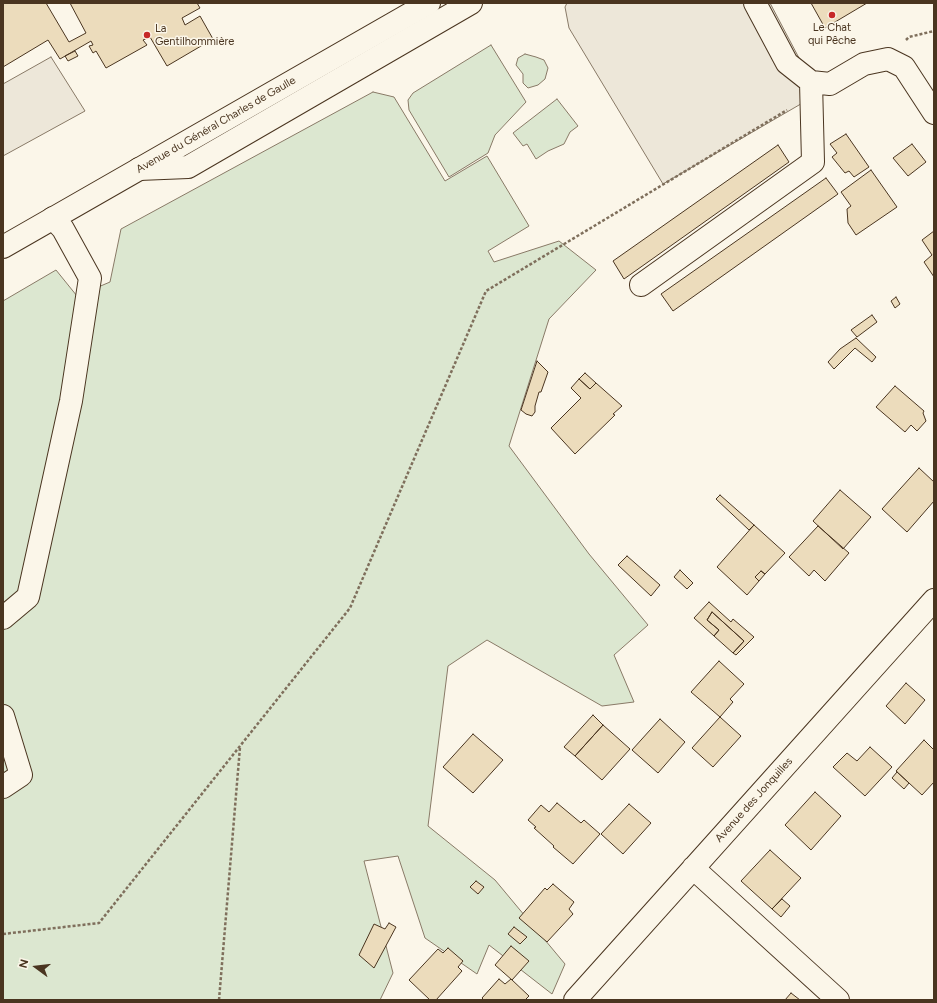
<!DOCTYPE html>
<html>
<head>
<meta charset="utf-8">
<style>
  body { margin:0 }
  #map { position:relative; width:937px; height:1003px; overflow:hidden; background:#fbf6e9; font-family:Figtree,sans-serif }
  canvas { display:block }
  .frame { position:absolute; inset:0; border:4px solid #4a3520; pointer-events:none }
  .north { position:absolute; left:16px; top:947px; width:40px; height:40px; -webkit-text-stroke:3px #fbf6e9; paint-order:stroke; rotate:285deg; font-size:11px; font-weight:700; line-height:16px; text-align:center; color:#4a3520 }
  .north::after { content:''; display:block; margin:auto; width:14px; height:18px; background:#4a3520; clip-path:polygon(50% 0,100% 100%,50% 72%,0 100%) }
</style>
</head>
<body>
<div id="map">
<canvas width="937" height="1003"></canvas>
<div class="frame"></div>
<div class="north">N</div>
</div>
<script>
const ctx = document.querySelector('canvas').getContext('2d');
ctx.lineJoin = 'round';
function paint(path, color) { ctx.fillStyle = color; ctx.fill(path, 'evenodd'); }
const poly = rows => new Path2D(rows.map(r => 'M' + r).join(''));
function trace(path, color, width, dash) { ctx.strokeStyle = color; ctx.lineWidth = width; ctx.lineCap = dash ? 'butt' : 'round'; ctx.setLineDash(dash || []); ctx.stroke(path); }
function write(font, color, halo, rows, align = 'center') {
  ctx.font = font + ' Figtree,sans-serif'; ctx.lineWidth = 3; ctx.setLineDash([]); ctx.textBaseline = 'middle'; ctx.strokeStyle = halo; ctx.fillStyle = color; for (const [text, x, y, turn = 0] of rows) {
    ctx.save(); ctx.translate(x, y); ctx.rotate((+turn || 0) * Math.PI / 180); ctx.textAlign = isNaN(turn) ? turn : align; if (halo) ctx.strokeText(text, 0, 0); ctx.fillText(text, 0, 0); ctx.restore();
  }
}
const green = poly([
  [491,45,526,102,495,135,488,153,449,177,409,110,408,100,413,93,491,45],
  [525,54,536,57,544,60,548,68,545,79,538,85,528,88,523,83,523,74,516,65,518,58,525,54],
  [373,92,394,97,445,181,487,156,529,226,488,251,494,262,559,241,596,270,549,319,509,446,589,554,648,625,614,655,634,702,602,706,487,640,448,666,428,826,495,880,565,964,552,994,489,945,477,974,425,938,398,856,364,861,393,973,380,1000,3,1000,3,301,56,270,77,296,110,282,121,229,373,92],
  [557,99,578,126,570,132,564,144,548,151,536,159,527,144,523,146,513,133,557,99]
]);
const parking = poly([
  [567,3,770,3,818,94,663,184,569,28,565,7,567,3],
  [51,57,85,111,3,156,3,84,51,57]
]);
const building = poly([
  [3,3,46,3,69,42,86,33,70,3,197,3,200,8,182,18,185,25,200,16,213,39,167,66,150,37,143,40,147,45,106,68,96,51,93,53,89,46,93,45,91,41,60,59,48,40,3,67,3,3],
  [811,3,867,3,825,28,811,3],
  [75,51,78,56,68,61,65,56,75,51],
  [846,134,869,167,854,177,849,171,845,173,832,157,837,153,830,144,846,134],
  [912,144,926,162,908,176,893,158,912,144],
  [778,145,789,162,624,279,613,261,778,145],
  [871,170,897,207,856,235,848,223,847,209,851,206,841,192,871,170],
  [826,178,838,194,673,311,661,294,826,178],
  [934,231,934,277,924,262,932,255,922,240,934,231],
  [896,297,900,304,895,308,891,301,896,297],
  [872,315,877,322,857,337,851,330,872,315],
  [856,338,876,357,872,362,855,348,834,369,828,362,840,349,856,338],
  [537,361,548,372,541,392,539,392,535,406,535,412,532,416,526,414,521,410,537,361],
  [585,373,596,383,590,389,579,379,585,373],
  [579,379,590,389,596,383,622,406,613,414,615,415,575,454,551,428,581,398,571,388,579,379],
  [895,386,924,411,923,413,926,421,917,431,911,425,905,432,876,407,895,386],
  [919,468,934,482,934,501,907,532,882,509,919,468],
  [840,490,871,517,843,549,813,521,840,490],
  [720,495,754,525,749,530,716,499,720,495],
  [754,525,785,553,765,574,761,571,755,577,759,581,747,595,717,567,754,525],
  [818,526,849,553,825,581,814,570,809,576,789,557,818,526],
  [627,556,660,585,651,596,618,565,627,556],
  [680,570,693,583,687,589,674,577,680,570],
  [761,571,765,574,759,581,755,577,761,571],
  [709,602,731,622,733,619,754,637,736,655,733,653,744,641,712,612,707,620,719,630,714,636,694,618,709,602],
  [712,612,744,641,733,653,714,636,719,630,707,620,712,612],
  [719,661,744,684,730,699,733,702,720,717,691,692,719,661],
  [906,683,925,700,905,724,886,706,906,683],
  [593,715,603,725,575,756,564,747,593,715],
  [720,717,741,736,713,767,692,748,720,717],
  [660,719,685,742,658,773,632,750,660,719],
  [603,725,630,749,602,780,575,756,603,725],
  [473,734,503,760,473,793,443,767,473,734],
  [924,740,934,750,934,782,922,795,896,771,924,740],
  [870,747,892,767,865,796,833,767,847,753,857,761,870,747],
  [897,772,909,783,904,789,892,778,897,772],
  [815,792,841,816,811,850,785,825,815,792],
  [557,803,581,823,584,820,600,834,573,864,553,847,554,846,534,828,536,827,528,820,541,805,549,812,557,803],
  [629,804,651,823,623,854,601,834,629,804],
  [770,850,801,878,772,909,741,881,770,850],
  [476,881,484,887,478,894,470,887,476,881],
  [553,884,574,902,569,909,573,914,547,942,519,918,545,888,547,890,553,884],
  [782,899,790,906,781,917,772,909,782,899],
  [389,923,396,927,374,968,359,955,374,924,385,929,389,923],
  [514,927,527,937,520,944,508,934,514,927],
  [511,946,529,961,512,980,495,965,511,946],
  [448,948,463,961,458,967,462,971,436,1000,430,1000,409,980,438,949,443,953,448,948],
  [499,979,505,984,511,979,529,996,525,1000,484,1000,482,998,499,979],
  [791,993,800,1000,785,1000,791,993]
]);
const path = poly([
  [906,40,909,37,934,31],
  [3,934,99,923,350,608,486,291,787,110],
  [219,1000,240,747]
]);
const minor = poly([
  [755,3,787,63,811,82,830,84,864,64,888,59,904,67,934,113],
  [139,169,188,167,471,3],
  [641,285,813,162,811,82],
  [3,618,28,597,71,401,90,278,63,229,53,218],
  [3,716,21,775,3,787],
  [693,868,838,1000],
  [575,1000,934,600]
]);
const major = poly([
  [3,247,429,3]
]);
const markers = [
  [832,15,4,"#c62828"],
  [147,35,4,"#c62828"]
];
const poiNames = [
  ["Le Chat",832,28],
  ["qui Pêche",832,41],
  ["La",155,29,"left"],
  ["Gentilhommière",155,42,"left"]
];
const streetNames = [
  ["Avenue du Général Charles de Gaulle",216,125,-30],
  ["Avenue des Jonquilles",754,800,-48]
];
paint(green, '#dce7d0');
trace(green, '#887966', 1);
paint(parking, '#ede7d9');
trace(parking, '#887966', 1);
paint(building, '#ecdcbc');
trace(building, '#4a3520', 1);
trace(minor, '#4a3520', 24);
trace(major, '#4a3520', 24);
trace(path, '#7f6f5c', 2.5, [3, 2]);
trace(minor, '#fbf6e9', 22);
trace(major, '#fbf6e9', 22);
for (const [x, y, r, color] of markers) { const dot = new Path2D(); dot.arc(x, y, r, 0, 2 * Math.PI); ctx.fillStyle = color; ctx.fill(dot); trace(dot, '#fbf6e9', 1.5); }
write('11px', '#4a3520', '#fbf6e9', poiNames);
write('11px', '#4a3520', '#fbf6e9', streetNames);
</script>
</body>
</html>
